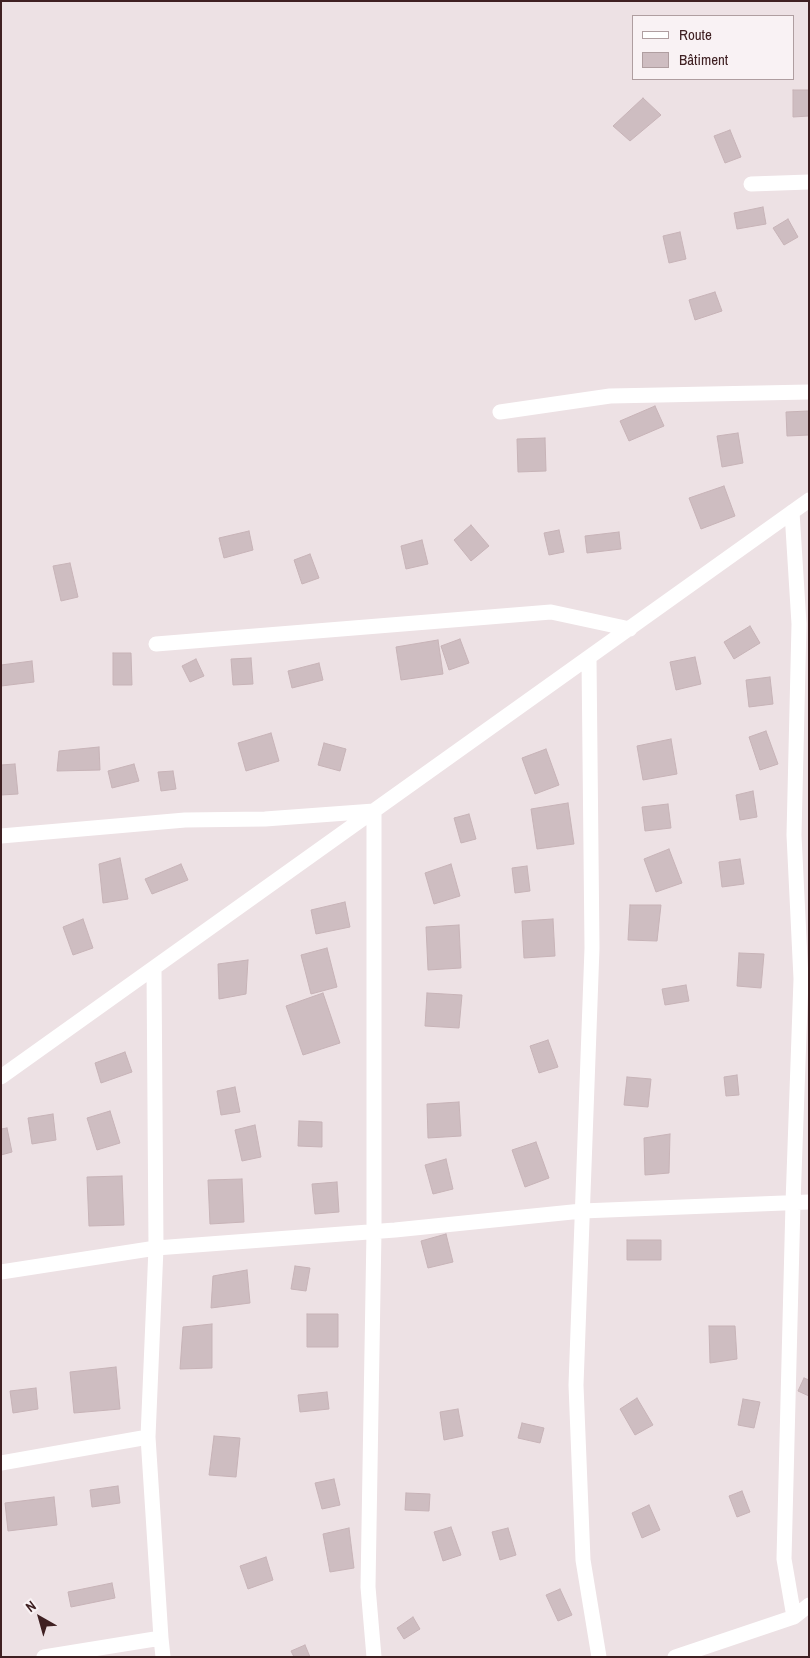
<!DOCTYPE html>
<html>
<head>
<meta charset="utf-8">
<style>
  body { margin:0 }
  #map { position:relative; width:810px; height:1658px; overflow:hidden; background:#ede1e4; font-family:"Archivo Narrow",sans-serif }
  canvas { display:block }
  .frame { position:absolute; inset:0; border:2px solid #3f2022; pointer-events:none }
  .legend { position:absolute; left:632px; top:15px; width:162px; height:65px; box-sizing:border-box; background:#f9f2f4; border:1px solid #af9ea0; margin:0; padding:6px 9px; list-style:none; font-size:15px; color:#3f2022 }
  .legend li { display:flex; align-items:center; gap:10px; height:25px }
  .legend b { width:25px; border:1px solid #af9ea0 }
  .north { position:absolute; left:15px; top:1593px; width:50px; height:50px; -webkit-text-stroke:4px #f9f2f4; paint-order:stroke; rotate:322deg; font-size:14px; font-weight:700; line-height:20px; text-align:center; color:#3f2022 }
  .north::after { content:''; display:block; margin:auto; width:18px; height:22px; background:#3f2022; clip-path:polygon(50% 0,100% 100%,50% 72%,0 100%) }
</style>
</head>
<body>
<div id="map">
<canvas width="810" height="1658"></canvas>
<div class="frame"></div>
<ul class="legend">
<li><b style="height:6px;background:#fff"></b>Route</li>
<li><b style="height:14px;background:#cebdc1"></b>Bâtiment</li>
</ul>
<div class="north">N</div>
</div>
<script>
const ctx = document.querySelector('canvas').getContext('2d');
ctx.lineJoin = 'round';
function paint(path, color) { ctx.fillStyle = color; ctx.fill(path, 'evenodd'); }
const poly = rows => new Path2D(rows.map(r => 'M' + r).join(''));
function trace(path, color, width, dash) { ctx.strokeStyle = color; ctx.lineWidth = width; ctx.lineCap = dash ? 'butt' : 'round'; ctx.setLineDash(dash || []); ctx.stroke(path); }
const building = poly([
  [793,90,809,90,809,116,793,117,793,90],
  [643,98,661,115,630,141,613,126,643,98],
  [730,130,741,157,725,163,714,136,730,130],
  [763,207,766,224,737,229,734,213,763,207],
  [788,219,798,237,784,245,773,228,788,219],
  [680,232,686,259,669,263,663,236,680,232],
  [715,292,722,311,695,320,689,300,715,292],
  [655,406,664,426,629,441,620,421,655,406],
  [809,411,809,435,787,436,786,412,809,411],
  [738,433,743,463,722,467,717,436,738,433],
  [545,438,546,471,518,472,517,439,545,438],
  [724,486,735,516,701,529,689,498,724,486],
  [471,525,489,546,471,561,454,540,471,525],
  [559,530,564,552,549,555,544,533,559,530],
  [249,531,253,550,224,558,219,538,249,531],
  [619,532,621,549,587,553,585,536,619,532],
  [422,540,428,564,406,569,401,546,422,540],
  [310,554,319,578,302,584,294,560,310,554],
  [70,563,78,597,61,601,53,566,70,563],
  [750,626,760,643,734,659,724,642,750,626],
  [460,639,469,663,449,670,441,646,460,639],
  [438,640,443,674,401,680,396,647,438,640],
  [113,653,131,653,132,685,113,685,113,653],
  [695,657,701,684,676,690,670,662,695,657],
  [251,658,253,684,233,685,231,659,251,658],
  [196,659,204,676,190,682,182,666,196,659],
  [32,661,34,682,1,686,1,665,32,661],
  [319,663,323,680,292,688,288,671,319,663],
  [770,677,773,704,749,707,746,680,770,677],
  [766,731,778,764,760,770,749,737,766,731],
  [271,733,279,761,246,771,238,743,271,733],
  [671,739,677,774,643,780,637,746,671,739],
  [324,743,346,749,340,771,318,765,324,743],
  [99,747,100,770,57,771,59,751,99,747],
  [546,749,559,785,535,794,522,758,546,749],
  [15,764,18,794,1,795,1,765,15,764],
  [134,764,139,781,112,788,108,771,134,764],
  [173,771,176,789,161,791,158,772,173,771],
  [753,791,757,817,740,820,736,795,753,791],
  [568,803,574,844,537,849,531,809,568,803],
  [668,804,671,828,645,831,642,807,668,804],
  [469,814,476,839,461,843,454,818,469,814],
  [669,849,682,883,656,892,644,859,669,849],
  [120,858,128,899,103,903,99,864,120,858],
  [740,859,744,884,722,887,719,862,740,859],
  [181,864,188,880,152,894,145,879,181,864],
  [451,864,460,896,434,904,425,873,451,864],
  [527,866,530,891,515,893,512,868,527,866],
  [345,902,350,927,316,934,311,910,345,902],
  [630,905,661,905,657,941,628,940,630,905],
  [83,919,93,948,73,955,63,927,83,919],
  [553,919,555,956,524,958,522,921,553,919],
  [459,925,461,968,428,970,426,927,459,925],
  [327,948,337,987,311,994,301,955,327,948],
  [739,953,764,954,761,988,737,986,739,953],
  [248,960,246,994,219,999,218,964,248,960],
  [686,985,689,1001,665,1005,662,989,686,985],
  [323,993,340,1043,303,1055,286,1006,323,993],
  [427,993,462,995,459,1028,425,1026,427,993],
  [548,1040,558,1067,539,1073,530,1046,548,1040],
  [125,1052,132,1072,101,1083,95,1063,125,1052],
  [737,1075,739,1095,726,1096,724,1077,737,1075],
  [627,1077,651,1079,648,1107,624,1105,627,1077],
  [235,1087,240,1112,221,1115,217,1091,235,1087],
  [459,1102,461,1136,428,1138,427,1104,459,1102],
  [110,1111,120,1143,97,1150,87,1118,110,1111],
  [53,1114,56,1140,32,1144,28,1118,53,1114],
  [299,1121,322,1122,322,1147,298,1146,299,1121],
  [255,1125,261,1157,242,1161,235,1130,255,1125],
  [7,1128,12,1152,1,1155,1,1129,7,1128],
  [670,1134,669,1173,645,1175,644,1138,670,1134],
  [536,1142,549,1178,525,1187,512,1150,536,1142],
  [446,1159,453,1189,433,1194,425,1165,446,1159],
  [122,1176,124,1225,89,1226,87,1177,122,1176],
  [242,1179,244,1222,210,1224,208,1180,242,1179],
  [337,1182,339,1212,315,1214,312,1184,337,1182],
  [446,1234,453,1262,428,1268,421,1241,446,1234],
  [627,1240,661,1240,661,1260,627,1260,627,1240],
  [295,1266,310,1268,306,1291,291,1289,295,1266],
  [247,1270,250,1303,211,1308,213,1276,247,1270],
  [307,1314,338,1314,338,1347,307,1347,307,1314],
  [212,1324,212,1368,180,1369,183,1327,212,1324],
  [709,1326,735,1326,737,1359,710,1363,709,1326],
  [116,1367,120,1409,74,1413,70,1372,116,1367],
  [804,1378,809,1380,809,1396,798,1391,804,1378],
  [36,1388,38,1409,13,1413,10,1391,36,1388],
  [327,1392,329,1409,300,1412,298,1395,327,1392],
  [637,1398,653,1425,635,1435,620,1409,637,1398],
  [743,1399,760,1402,754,1428,738,1425,743,1399],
  [458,1409,463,1436,444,1440,440,1412,458,1409],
  [522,1423,544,1428,540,1443,518,1438,522,1423],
  [214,1436,240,1438,236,1477,209,1475,214,1436],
  [334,1479,340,1505,322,1509,315,1483,334,1479],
  [118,1486,120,1503,92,1507,90,1490,118,1486],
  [742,1491,750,1512,737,1517,729,1496,742,1491],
  [406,1493,430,1494,429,1511,405,1510,406,1493],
  [54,1497,57,1525,8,1531,5,1503,54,1497],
  [649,1505,660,1530,642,1538,632,1513,649,1505],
  [451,1527,461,1555,443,1561,434,1532,451,1527],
  [349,1528,354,1568,330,1572,323,1534,349,1528],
  [508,1528,516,1555,500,1560,492,1532,508,1528],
  [266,1557,273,1580,248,1589,240,1566,266,1557],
  [112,1583,115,1598,71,1607,68,1592,112,1583],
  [560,1589,572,1615,558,1621,546,1595,560,1589],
  [413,1617,420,1629,404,1639,397,1628,413,1617],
  [305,1645,310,1657,294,1657,291,1651,305,1645]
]);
const minor = poly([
  [751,184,809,182],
  [500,412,610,396,809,392],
  [792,512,799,624,794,835,801,979,793,1203,784,1559,794,1617],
  [156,644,551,612,630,629],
  [589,658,592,948,576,1385,583,1560,599,1657],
  [1,836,185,820,265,819,374,811,374,1231,368,1587,374,1657],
  [1,1077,809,500],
  [1,1272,156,1248,395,1230,582,1211,809,1202],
  [148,1437,156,1248,154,968],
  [1,1463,148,1437,161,1638,44,1657],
  [161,1638,163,1657],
  [675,1657,794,1617,809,1605]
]);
paint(building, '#cebdc1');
trace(building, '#c7b3b7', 1);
trace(minor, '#fff', 15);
</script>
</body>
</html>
